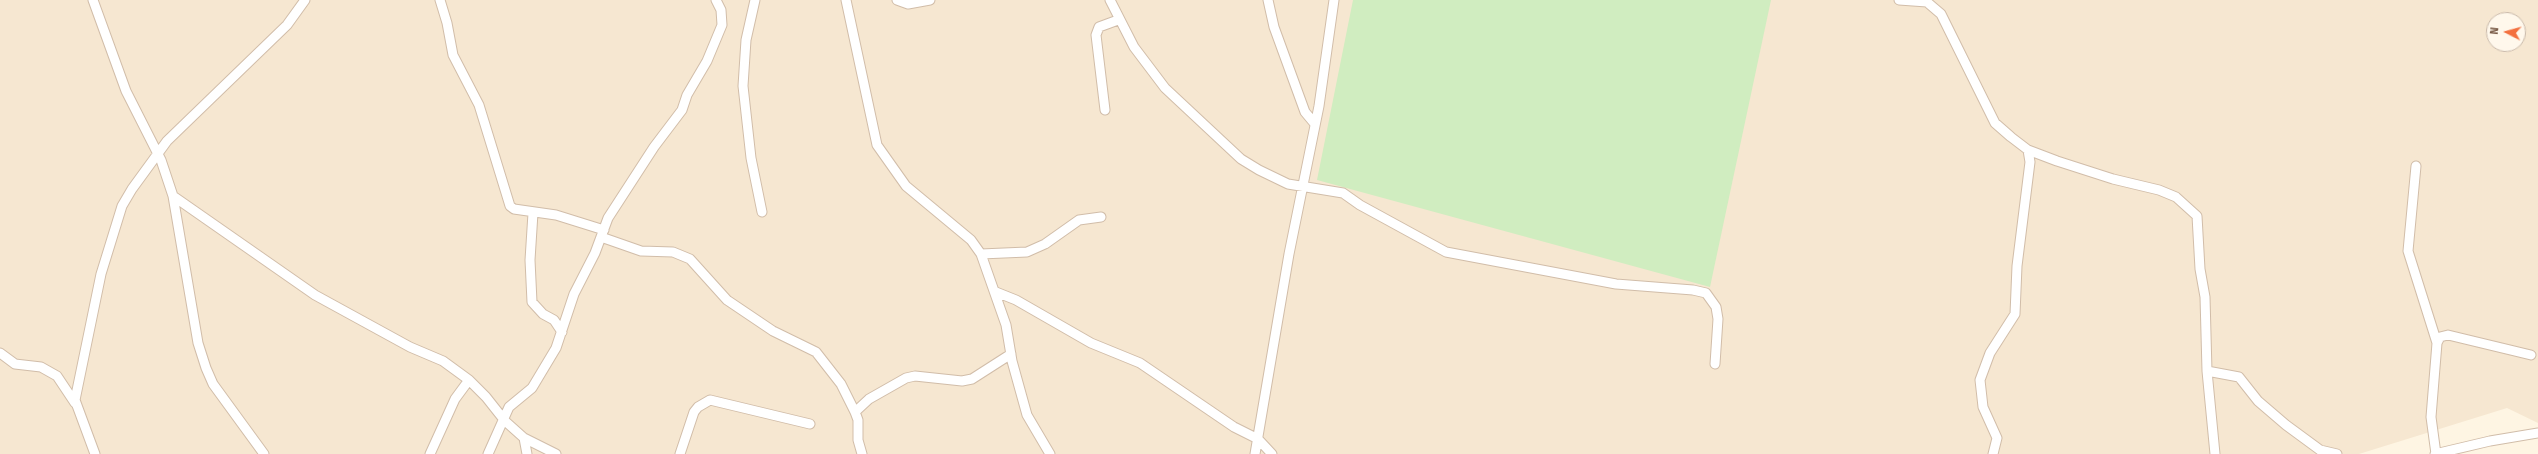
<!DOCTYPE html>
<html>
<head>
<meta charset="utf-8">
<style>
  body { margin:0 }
  #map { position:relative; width:2538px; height:454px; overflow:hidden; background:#fef5e3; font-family:"Fira Sans",sans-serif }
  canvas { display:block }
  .north { position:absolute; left:2486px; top:12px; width:40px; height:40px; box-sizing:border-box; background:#fff8ec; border:1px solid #c9b9aa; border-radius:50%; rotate:276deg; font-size:11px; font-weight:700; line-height:16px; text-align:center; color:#795b47 }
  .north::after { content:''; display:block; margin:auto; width:14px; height:18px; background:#f3703e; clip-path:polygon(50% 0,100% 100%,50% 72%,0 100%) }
</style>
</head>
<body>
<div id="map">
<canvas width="2538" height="454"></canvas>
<div class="north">N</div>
</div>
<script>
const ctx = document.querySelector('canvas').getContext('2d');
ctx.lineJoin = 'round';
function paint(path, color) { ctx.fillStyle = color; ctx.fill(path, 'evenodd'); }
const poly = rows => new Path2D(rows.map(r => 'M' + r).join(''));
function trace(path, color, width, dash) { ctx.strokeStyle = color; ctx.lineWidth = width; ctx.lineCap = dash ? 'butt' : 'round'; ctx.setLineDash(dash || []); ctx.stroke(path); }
const residential = poly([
  [0,0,2538,0,2538,423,2507,408,2359,454,0,454],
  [2494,20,2518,20,2518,44,2494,44]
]);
const green = poly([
  [1353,0,1771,0,1710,287,1317,180]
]);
const street = poly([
  [93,0,126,91,161,160,173,196,198,343,206,368,213,384,264,454],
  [440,0,447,23,453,55,479,105,510,206,514,209,556,215,604,230],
  [755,0,746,40,743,86,751,158,762,212],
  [846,0,877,145,906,186,971,240,981,254,1006,325,1012,361,1027,415,1050,454],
  [897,0,908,4,930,0],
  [1110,0,1134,47,1165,88,1241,159,1259,170,1288,184,1343,193,1360,205,1446,252,1616,284,1693,290,1706,293,1716,307,1718,319,1715,364],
  [1268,0,1274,27,1305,112,1315,124],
  [1899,0,1927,2,1941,14,1995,123,2011,137,2028,150,2057,161,2113,179,2159,190,2176,197,2197,216,2200,269,2205,297,2207,371,2215,454],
  [1105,110,1096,35,1099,27,1118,20],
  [2416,166,2408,251,2437,343,2431,417,2436,454],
  [173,196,315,295,410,347,443,361,469,380,486,397,505,421,524,438,556,454],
  [533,213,530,260,532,302,543,314,554,320,562,332],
  [601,237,641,251,673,252,690,259,727,300,773,331,816,352,841,384,855,412,858,420,858,440,862,454],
  [981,254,1027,252,1045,244,1079,220,1101,217],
  [996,292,1016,300,1091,343,1140,363,1234,427,1258,439,1272,454],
  [2437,343,2440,337,2448,335,2531,355],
  [0,353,15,364,41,367,57,376,75,403],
  [2207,371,2239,377,2258,401,2286,425,2320,450,2337,454],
  [855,412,869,399,906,378,915,376,962,381,972,379,1011,354],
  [524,438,527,454],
  [95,454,75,400,101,274,122,206,132,189,167,141,287,25,305,0],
  [430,454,455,399,469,380],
  [488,454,509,407,532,388,556,348,574,294,595,253,608,218,654,147,682,110,687,95,707,61,722,25,721,10,716,0],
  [680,454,694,412,698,407,710,400,810,424],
  [1255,454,1289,254,1319,106,1334,0],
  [1993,454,1997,438,1983,407,1980,380,1990,353,2015,314,2017,266,2030,162,2028,150],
  [2435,454,2490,441,2538,433]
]);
paint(residential, '#f6e7d1');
paint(green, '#d0edc0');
trace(street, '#d1bda9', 11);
trace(street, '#fff', 9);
</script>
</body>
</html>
